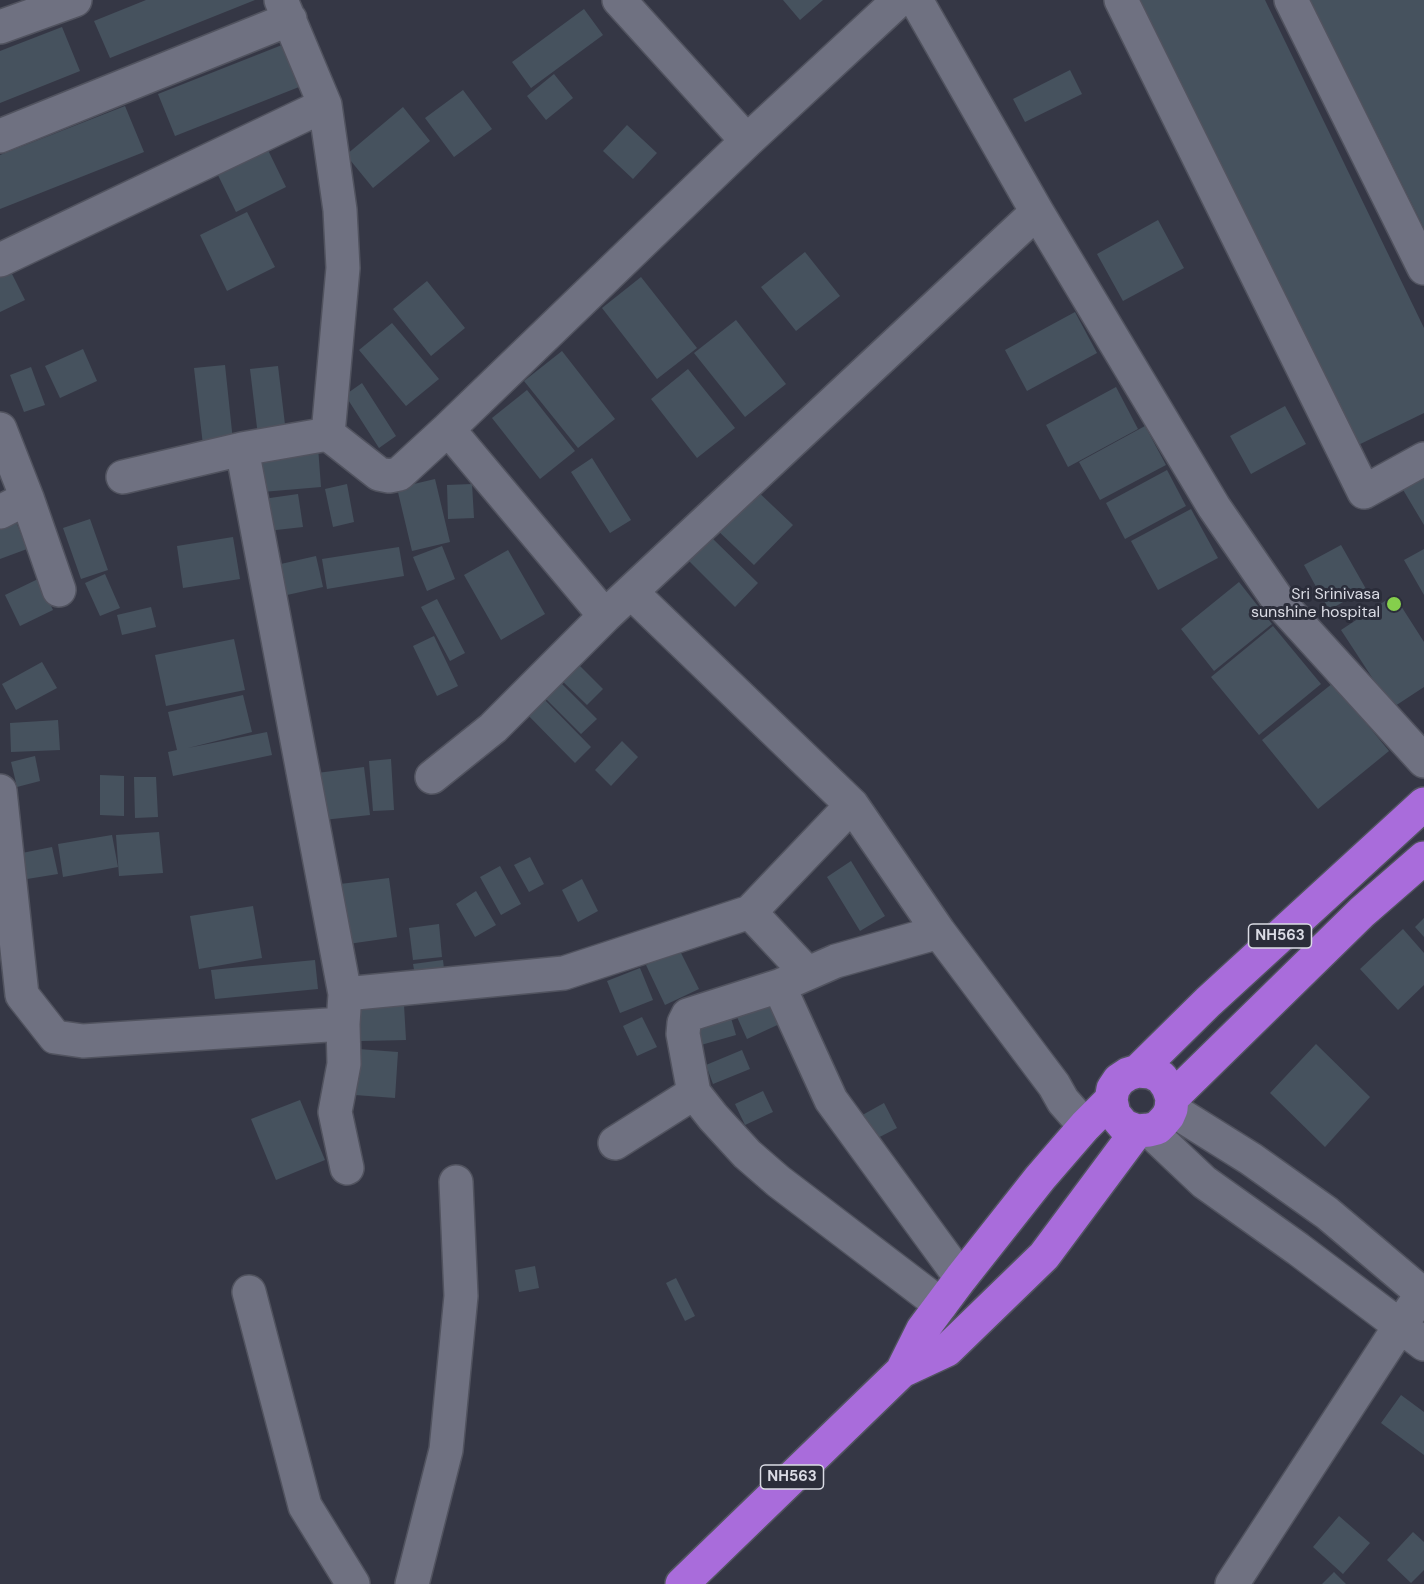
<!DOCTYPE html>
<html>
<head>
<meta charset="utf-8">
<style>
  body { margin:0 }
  canvas { display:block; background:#353745 }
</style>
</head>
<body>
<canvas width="1424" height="1584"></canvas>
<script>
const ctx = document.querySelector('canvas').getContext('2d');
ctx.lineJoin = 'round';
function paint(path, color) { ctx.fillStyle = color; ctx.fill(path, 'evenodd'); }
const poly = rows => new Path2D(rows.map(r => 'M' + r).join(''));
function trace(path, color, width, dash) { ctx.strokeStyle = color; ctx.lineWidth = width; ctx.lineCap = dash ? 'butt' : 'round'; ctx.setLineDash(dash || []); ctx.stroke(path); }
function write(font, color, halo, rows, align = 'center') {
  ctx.font = font + ' "DM Sans",sans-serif'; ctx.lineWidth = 6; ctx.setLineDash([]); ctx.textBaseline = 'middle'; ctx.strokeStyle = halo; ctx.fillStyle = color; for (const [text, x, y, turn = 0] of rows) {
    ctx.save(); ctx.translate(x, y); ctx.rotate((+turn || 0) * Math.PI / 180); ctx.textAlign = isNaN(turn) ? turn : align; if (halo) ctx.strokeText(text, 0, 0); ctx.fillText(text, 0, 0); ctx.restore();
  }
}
const building = poly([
  [146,0,255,0,110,58,94,21],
  [783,0,823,0,800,20],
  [1130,0,1265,0,1424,328,1424,413,1348,450],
  [1310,0,1424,0,1424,228],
  [584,9,603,35,531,88,512,62],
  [62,27,80,71,0,103,0,51],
  [282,45,299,87,175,136,158,94],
  [1070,70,1082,94,1025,122,1013,99],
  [554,74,573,98,546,120,527,96],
  [463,90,492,129,454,157,425,118],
  [125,106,144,152,0,209,0,155],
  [403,107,430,141,373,188,346,155],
  [627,125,657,153,633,179,603,151],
  [264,142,286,187,236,212,214,167],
  [247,212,275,267,227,291,200,235],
  [1158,220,1184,268,1123,301,1097,254],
  [805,252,840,296,796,331,761,287],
  [7,264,25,300,0,312,0,267],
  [641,277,697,348,657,379,602,308],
  [427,281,465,328,431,356,393,309],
  [1075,312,1097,353,1027,391,1005,350],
  [736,320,786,384,745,417,694,353],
  [392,323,439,379,406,406,359,350],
  [83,349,97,381,60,398,45,366],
  [562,351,615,419,578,448,524,381],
  [225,365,233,441,203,445,194,368],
  [278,366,286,433,258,436,250,369],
  [31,367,45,405,24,412,10,375],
  [688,369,735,428,697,458,651,399],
  [362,383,396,436,379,448,345,395],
  [1116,387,1138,429,1068,467,1046,425],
  [527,390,575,451,540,479,492,418],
  [1285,406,1306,444,1251,474,1230,436],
  [1145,426,1166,465,1100,500,1079,462],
  [318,447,321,487,262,492,259,452],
  [592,458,631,520,610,533,571,472],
  [1167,470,1186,506,1125,539,1106,503],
  [1424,475,1424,525,1402,488],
  [435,479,450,542,412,551,397,488],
  [347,484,354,522,333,527,325,489],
  [472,484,474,518,448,519,447,485],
  [753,487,793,525,754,565,714,527],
  [298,494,303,527,267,531,263,499],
  [1191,509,1218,558,1158,590,1131,541],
  [12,512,27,549,0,559,0,517],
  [90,519,108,570,81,579,63,528],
  [233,537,240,579,183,588,177,546],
  [712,538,758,583,735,607,689,561],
  [1341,545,1366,589,1329,610,1304,565],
  [442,546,455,579,427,591,413,557],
  [399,547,404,576,327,589,322,559],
  [1424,549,1424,595,1404,560],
  [508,550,545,614,501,640,464,575],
  [316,556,323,587,278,597,272,566],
  [105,574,120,608,100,616,85,583],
  [38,579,53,610,20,626,5,595],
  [1239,582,1272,624,1214,671,1181,629],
  [1394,595,1424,642,1424,687,1392,708,1341,630],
  [437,599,465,653,450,661,421,607],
  [151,607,156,627,122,635,117,615],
  [1273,626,1321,684,1259,735,1211,677],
  [434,636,458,686,437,696,413,646],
  [234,639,245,690,166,706,155,655],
  [570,656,603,689,587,705,554,673],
  [42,662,57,688,16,710,2,684],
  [556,678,597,719,581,734,540,693],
  [1333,683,1389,751,1318,809,1262,740],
  [537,692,591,747,575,763,520,707],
  [243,695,252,732,188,748,267,732,272,755,173,776,168,752,177,750,168,712],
  [58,720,60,750,11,752,10,723],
  [622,741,638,757,611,786,595,770],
  [35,756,40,781,17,787,11,762],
  [391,759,394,810,373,811,369,761],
  [364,767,370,815,323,820,317,773],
  [100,775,124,776,124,816,100,815],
  [134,777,156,777,158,817,135,818],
  [159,832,163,873,119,876,116,835],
  [112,835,118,867,63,877,58,844],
  [52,847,58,874,27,879,22,853],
  [530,857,544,884,529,892,514,865],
  [851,861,885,916,860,931,827,877],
  [500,866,521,904,501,915,480,877],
  [389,878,397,937,348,944,340,884],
  [582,879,598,911,578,922,562,890],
  [476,891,496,925,475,937,456,904],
  [253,906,262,958,199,969,190,916],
  [1424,918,1424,937,1415,927],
  [439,924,442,957,413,960,409,928],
  [1403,929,1424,953,1424,985,1398,1010,1360,969],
  [679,949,699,989,665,1005,646,965],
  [315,960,318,989,215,999,211,970],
  [443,960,445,978,416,981,413,964],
  [640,968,653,1000,620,1013,607,981],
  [772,990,786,1021,747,1039,733,1008],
  [404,1005,406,1040,361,1041,360,1006],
  [728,1008,736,1035,701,1045,693,1019],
  [642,1017,657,1047,637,1056,623,1026],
  [1316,1044,1370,1097,1325,1147,1270,1093],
  [358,1049,398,1052,395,1098,355,1095],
  [742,1050,750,1069,713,1084,706,1065],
  [763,1091,773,1112,745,1125,735,1104],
  [300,1100,325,1160,276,1180,251,1119],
  [884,1103,897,1128,870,1142,857,1118],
  [535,1266,539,1288,519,1292,515,1270],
  [676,1278,695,1316,685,1321,666,1283],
  [1401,1395,1424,1412,1424,1455,1381,1423],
  [1339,1516,1370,1543,1343,1574,1313,1547],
  [1413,1532,1424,1542,1424,1570,1411,1583,1387,1560],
  [1334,1572,1346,1584,1322,1584]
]);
const minor = poly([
  [281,0,325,105,340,210,343,268,328,434,242,449,345,994,343,1024,344,1064,335,1112,347,1168],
  [619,0,747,141],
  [916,0,1037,212,1214,507,1280,603,1424,761],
  [1121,0,1364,492,1424,459],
  [1291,0,1424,268],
  [0,27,75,0],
  [0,136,290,19],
  [0,260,325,105],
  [0,429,27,498,59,590],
  [448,429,605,616,1037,212],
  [328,434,379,474,389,476,399,474,448,429,747,141,899,0],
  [123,477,242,449],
  [0,512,27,498],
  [631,592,852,805,939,932,1054,1085,1063,1101,1085,1126],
  [432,777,493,728,605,616],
  [0,791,22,995,55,1037,83,1041,343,1024],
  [750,912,807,973],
  [939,932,836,961,779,986,831,1100,961,1278],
  [779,986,688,1015,684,1023,683,1034,694,1093,713,1117,747,1154,778,1181,941,1305],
  [345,994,564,973,750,912,852,805],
  [1171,1109,1251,1159,1327,1213,1424,1295],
  [1149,1130,1204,1182,1298,1249,1424,1344],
  [615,1143,694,1093],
  [249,1292,305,1506,353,1584],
  [412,1584,446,1450,461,1296,456,1182],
  [1232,1584,1400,1326,1424,1291]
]);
const highway = poly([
  [1138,1071,1208,1002,1424,804],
  [1172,1098,1362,912,1424,858],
  [902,1371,947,1350,1044,1256,1137,1131],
  [682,1584,902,1371,923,1329,961,1278,1040,1178,1085,1126,1111,1100,1113,1089,1119,1080,1128,1074,1138,1071,1150,1072,1161,1077,1168,1087,1172,1098,1171,1109,1168,1116,1163,1122,1157,1128,1149,1130,1137,1131,1124,1126,1114,1114,1111,1100]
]);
const markers = [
  [1394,604,8,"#85cf4c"]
];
const shields = [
  [1280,936,63],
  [792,1477,63]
];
const shieldNames = [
  ["NH563",1280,936],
  ["NH563",792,1477]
];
const poiNames = [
  ["Sri Srinivasa",1380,595],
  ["sunshine hospital",1380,613]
];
paint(building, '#46525e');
trace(minor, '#51535f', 36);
trace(highway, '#51535f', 36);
trace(minor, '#6f7181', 33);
trace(highway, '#a96cdb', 33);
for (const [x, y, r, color] of markers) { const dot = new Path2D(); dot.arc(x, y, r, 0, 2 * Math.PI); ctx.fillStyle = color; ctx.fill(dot); trace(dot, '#2b2d3a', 2); }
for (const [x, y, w] of shields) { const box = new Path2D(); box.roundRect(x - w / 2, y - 12, w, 24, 4.5); ctx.fillStyle = '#2b2d3a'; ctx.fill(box); trace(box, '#dadbe4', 1.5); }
write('bold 15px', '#dadbe4', null, shieldNames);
write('16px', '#dadbe4', '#2b2d3a', poiNames, 'right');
</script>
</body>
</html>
